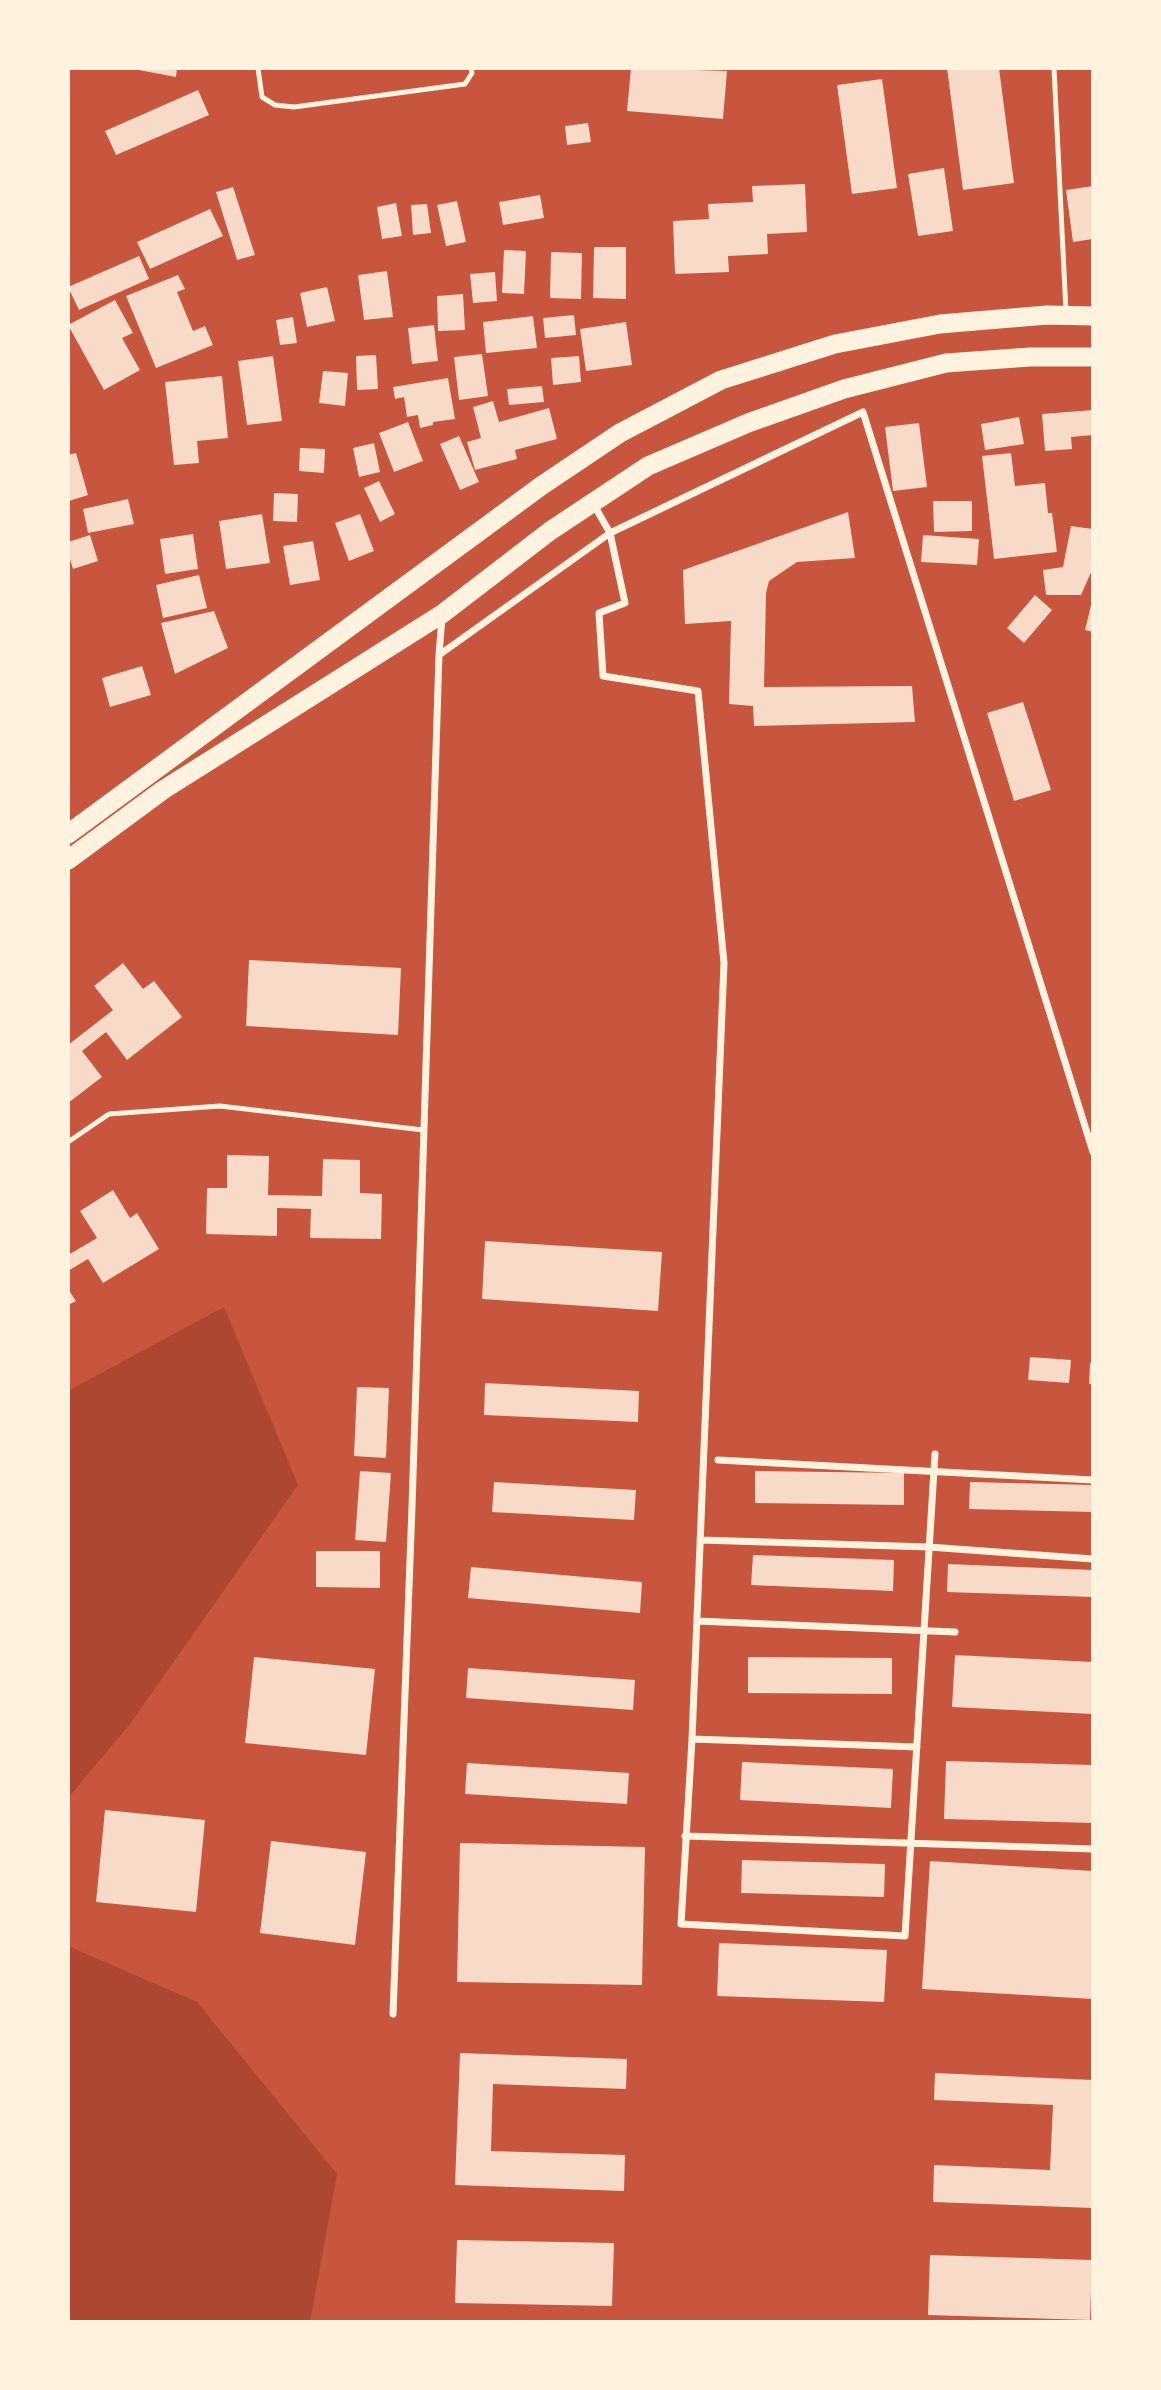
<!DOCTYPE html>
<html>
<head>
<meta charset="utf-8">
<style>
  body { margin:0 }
  #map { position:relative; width:1161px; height:2390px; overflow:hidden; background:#c8553d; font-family:Signika,sans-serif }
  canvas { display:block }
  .frame { position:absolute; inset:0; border:70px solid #fff3e0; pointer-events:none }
</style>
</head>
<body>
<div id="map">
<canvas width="1161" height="2390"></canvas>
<div class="frame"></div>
</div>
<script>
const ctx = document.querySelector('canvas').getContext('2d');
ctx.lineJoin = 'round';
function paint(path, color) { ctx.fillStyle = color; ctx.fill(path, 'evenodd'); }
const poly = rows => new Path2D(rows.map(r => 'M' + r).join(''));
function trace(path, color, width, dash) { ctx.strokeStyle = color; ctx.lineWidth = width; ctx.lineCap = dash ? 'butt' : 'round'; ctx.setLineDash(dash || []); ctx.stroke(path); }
const green = poly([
  [224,1307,298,1485,130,1724,68,1798,68,1391],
  [68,1946,197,2002,337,2174,310,2322,68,2322]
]);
const building = poly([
  [128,68,177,68,176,77],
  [631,68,727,71,723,119,627,111],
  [947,68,999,68,1014,183,963,190],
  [882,79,897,188,852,194,837,85],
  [198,90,209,115,116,155,105,131],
  [588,123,591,142,567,145,565,126],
  [944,168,953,231,918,236,908,174],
  [805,184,807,232,767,234,768,254,728,256,729,272,675,274,673,221,709,219,708,204,753,202,752,186],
  [1093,186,1093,239,1073,242,1066,190],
  [233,187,255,255,237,260,216,192],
  [540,195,544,218,503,225,499,202],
  [457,201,466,242,446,246,437,205],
  [396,203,402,236,382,239,377,207],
  [427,204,431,233,413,235,411,205],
  [210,209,223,236,150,269,137,242],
  [594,247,626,247,626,299,593,298],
  [504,250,526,251,524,294,502,293],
  [551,252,582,253,581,299,550,298],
  [139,256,149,279,79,310,68,287],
  [387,271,393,317,364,320,358,275],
  [495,272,497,301,473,303,470,274],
  [178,275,185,289,177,292,193,331,205,326,213,345,156,368,126,296],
  [327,287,335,321,307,327,300,293],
  [463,294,465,330,438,331,437,296],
  [115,300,133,333,122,338,140,370,104,390,68,325],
  [574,315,576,335,545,338,543,318],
  [533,316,537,348,486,353,483,322],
  [293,317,297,343,280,345,276,320],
  [626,322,632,365,586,371,580,329],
  [434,325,438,361,412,364,408,328],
  [482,354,488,396,459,400,454,357],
  [376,355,378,389,357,390,356,356],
  [273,356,282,421,247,425,238,361],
  [579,356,581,382,553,385,551,358],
  [323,371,348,373,345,406,319,403],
  [222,376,228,438,197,441,199,463,174,465,165,382],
  [448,378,455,419,433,422,433,425,420,428,418,415,407,417,404,397,395,399,393,387],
  [542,386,544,402,509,405,507,389],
  [493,401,499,422,549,408,557,439,515,450,517,459,475,470,467,442,481,438,473,407],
  [1093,410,1093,435,1071,437,1072,449,1045,451,1042,414],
  [1019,417,1024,444,985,450,981,424],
  [408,422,423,461,394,472,379,433],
  [919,423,927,487,893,491,885,427],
  [459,436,479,482,460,490,440,444],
  [374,443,380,472,359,477,353,448],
  [300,448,325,449,324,473,299,471],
  [76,453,88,495,69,501,68,455],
  [1011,453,1015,486,1045,483,1048,513,1052,513,1057,552,994,559,982,456],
  [379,481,395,514,380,522,364,488],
  [274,493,298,494,297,522,273,521],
  [128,499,134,524,88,533,83,509],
  [933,501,972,501,972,531,934,532],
  [848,512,855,558,797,562,769,581,766,593,764,687,912,686,915,722,754,726,753,706,729,704,731,621,685,624,683,570],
  [262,514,270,563,226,569,219,521],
  [360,514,374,551,349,561,335,523],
  [1071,526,1093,529,1093,568,1081,595,1046,595,1043,570,1063,567],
  [193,534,198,569,165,574,160,539],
  [90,535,98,561,73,569,68,553,68,542],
  [923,535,979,539,977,565,921,562],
  [313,541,320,580,290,585,283,546],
  [199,575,207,608,163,618,156,585],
  [1035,595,1052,610,1024,643,1007,628],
  [1092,601,1093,601,1093,632,1085,630],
  [214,611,228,648,175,674,161,623],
  [142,666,151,695,110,707,102,678],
  [1023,702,1051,790,1014,801,987,713],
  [249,960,401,968,398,1035,246,1026],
  [123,963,143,989,154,981,182,1017,127,1060,106,1032,82,1051,102,1077,68,1103,68,1045,113,1010,94,986],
  [227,1155,269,1156,268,1195,322,1196,323,1159,360,1160,360,1193,382,1194,381,1239,310,1238,311,1209,277,1208,277,1236,206,1234,207,1188,227,1188],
  [113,1190,130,1218,137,1213,159,1249,103,1283,88,1259,68,1271,68,1255,97,1238,80,1211],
  [485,1241,662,1252,658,1311,482,1299],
  [68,1289,76,1301,68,1305],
  [1030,1357,1071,1360,1069,1383,1028,1380],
  [1090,1363,1093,1363,1093,1384,1089,1384],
  [485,1383,639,1391,638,1422,484,1415],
  [357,1387,389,1388,386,1458,354,1456],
  [360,1471,391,1473,386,1542,355,1540],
  [755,1471,904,1473,904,1505,755,1503],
  [494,1482,636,1490,634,1520,492,1512],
  [970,1482,1093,1485,1093,1512,969,1509],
  [316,1551,380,1551,380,1588,316,1587],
  [753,1555,894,1560,893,1591,751,1585],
  [948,1564,1093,1570,1093,1597,947,1592],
  [471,1567,642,1582,640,1613,468,1598],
  [955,1655,1093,1662,1093,1714,952,1707],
  [254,1657,375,1669,366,1755,245,1743],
  [748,1657,892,1658,892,1694,748,1693],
  [468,1668,635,1680,633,1710,466,1698],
  [946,1761,1093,1765,1093,1823,944,1819],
  [742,1762,893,1769,891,1808,740,1800],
  [467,1763,629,1773,627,1804,465,1794],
  [105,1810,205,1820,196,1912,96,1902],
  [271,1841,366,1852,355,1945,260,1933],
  [460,1843,645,1847,642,1985,457,1982],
  [742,1860,885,1864,884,1897,741,1893],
  [930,1861,1093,1871,1093,1999,922,1989],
  [719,1943,887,1950,884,2002,717,1996],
  [460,2053,627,2059,626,2089,493,2084,491,2151,625,2155,624,2191,455,2185],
  [935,2073,1093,2080,1093,2208,933,2202,934,2165,1050,2170,1053,2105,934,2100],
  [457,2240,614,2243,612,2306,455,2303],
  [930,2255,1092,2260,1090,2320,928,2315]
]);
const service = poly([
  [258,68,262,97,275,105,294,107,465,84,472,73,471,68],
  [1054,68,1066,312],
  [68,1142,109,1114,220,1106,423,1130]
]);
const minor = poly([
  [439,655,442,617],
  [935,1454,905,1936,681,1924,692,1739,724,963,698,691,603,676,599,613,625,603,610,533,863,412,1093,1152],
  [718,1460,1093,1480],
  [700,1540,929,1547,1093,1559],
  [697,1621,955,1632],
  [692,1739,917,1747],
  [685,1836,1093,1849],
  [393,2014,412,1507,439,655,610,533,594,505]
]);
const trunk = poly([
  [68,834,541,486,620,433,721,380,835,344,940,324,1047,315,1093,316],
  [68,860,163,790,442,614,550,531,648,466,748,423,844,389,946,363,1030,357,1093,357]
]);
paint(green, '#ae4732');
paint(building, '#f7dbc8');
trace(service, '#fff3e0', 5);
trace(minor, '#fff3e0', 7);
trace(trunk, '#fff3e0', 19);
</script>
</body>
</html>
